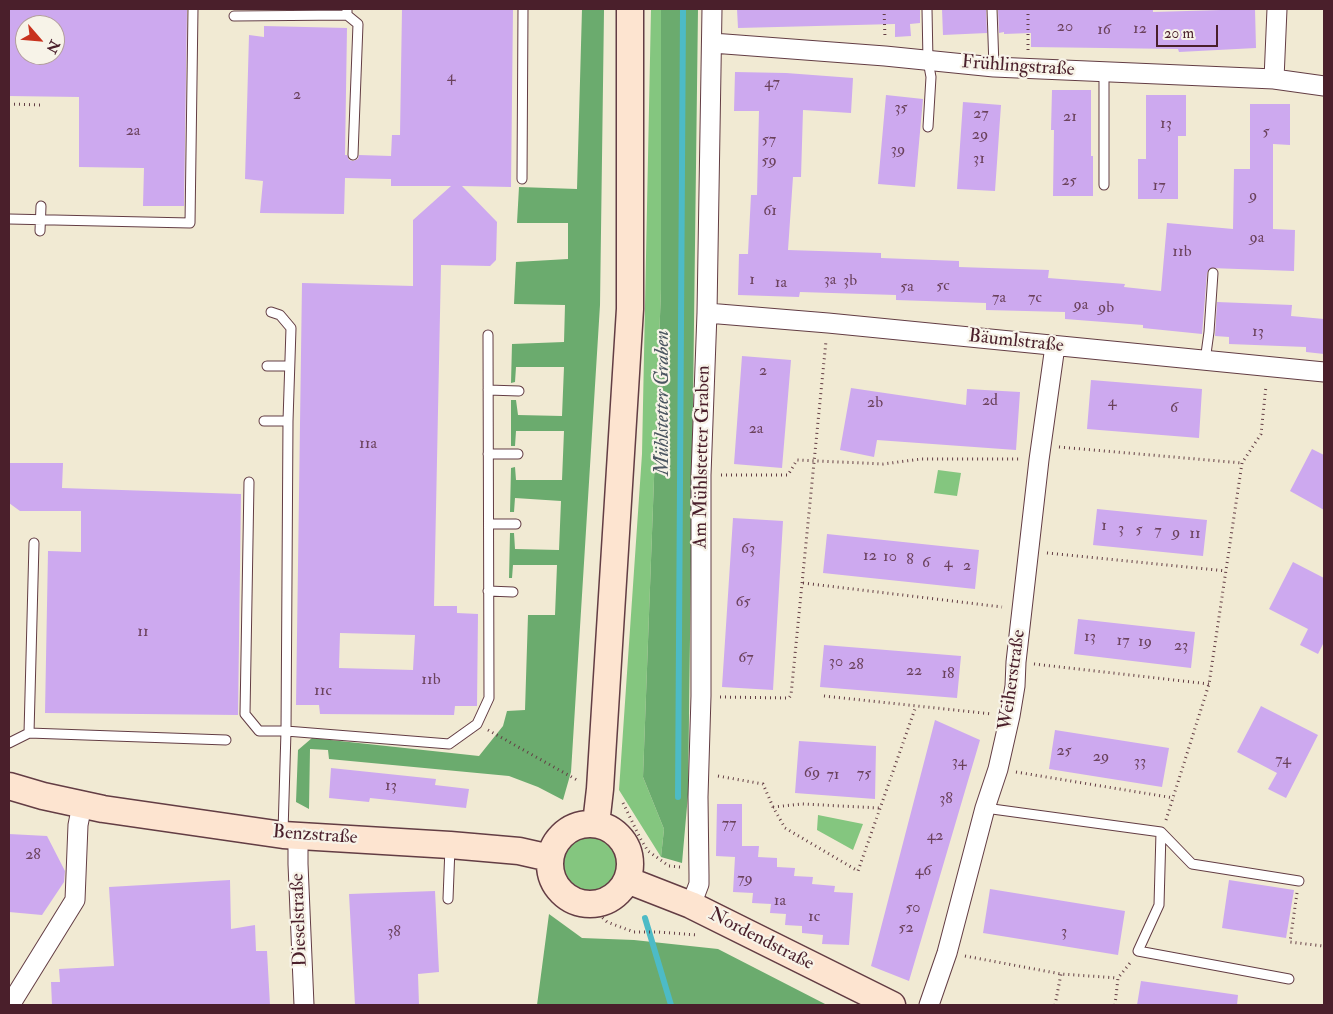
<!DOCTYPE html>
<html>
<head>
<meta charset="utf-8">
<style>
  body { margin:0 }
  #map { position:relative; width:1333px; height:1014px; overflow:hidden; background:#f1ead3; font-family:"IM FELL Double Pica",serif }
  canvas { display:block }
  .frame { position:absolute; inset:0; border:10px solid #4a1f2b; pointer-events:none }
  .north { position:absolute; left:15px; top:15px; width:50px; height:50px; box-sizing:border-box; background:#f7f3e8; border:1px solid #b29e9c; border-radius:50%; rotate:117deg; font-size:14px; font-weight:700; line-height:20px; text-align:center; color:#4a1f2b }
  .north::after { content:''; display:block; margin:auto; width:18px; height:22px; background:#c8321e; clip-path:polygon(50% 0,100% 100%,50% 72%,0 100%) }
  .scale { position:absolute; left:1156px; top:25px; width:62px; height:22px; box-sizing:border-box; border:2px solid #4a1f2b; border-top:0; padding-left:6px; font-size:15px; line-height:18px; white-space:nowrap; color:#4a1f2b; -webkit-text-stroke:4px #f7f3e8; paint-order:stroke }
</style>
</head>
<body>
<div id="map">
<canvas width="1333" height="1014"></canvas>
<div class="frame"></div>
<div class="north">N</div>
<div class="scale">20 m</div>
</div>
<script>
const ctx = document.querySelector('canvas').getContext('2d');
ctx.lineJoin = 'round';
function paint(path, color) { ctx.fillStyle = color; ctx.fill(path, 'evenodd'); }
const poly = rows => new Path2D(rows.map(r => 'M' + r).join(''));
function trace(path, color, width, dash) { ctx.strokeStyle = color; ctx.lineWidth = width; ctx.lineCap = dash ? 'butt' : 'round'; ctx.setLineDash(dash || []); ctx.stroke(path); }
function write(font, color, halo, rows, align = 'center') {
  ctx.font = font + ' "IM FELL Double Pica",serif'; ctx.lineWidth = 4.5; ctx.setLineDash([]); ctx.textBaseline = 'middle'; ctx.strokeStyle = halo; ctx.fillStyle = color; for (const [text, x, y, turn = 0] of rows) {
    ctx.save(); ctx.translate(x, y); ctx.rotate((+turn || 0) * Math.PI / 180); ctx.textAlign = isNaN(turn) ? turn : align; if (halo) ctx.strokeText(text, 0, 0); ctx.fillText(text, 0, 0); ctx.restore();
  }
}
const green = poly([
  [651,9,661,9,661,289,643,777,664,829,661,857,619,790,642,454],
  [938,470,961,473,957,496,934,493],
  [818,815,863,824,853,850,817,830],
  '557 864a32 32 0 1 1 64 0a32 32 0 1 1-64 0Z'
]);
const forest = poly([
  [582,9,604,9,604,11,600,305,571,772,563,800,538,787,509,776,329,759,328,750,310,749,309,809,296,802,298,750,312,738,479,756,503,726,507,711,525,710,528,615,555,615,557,565,513,565,512,578,509,578,510,533,514,533,515,549,559,550,561,501,515,498,514,512,510,512,511,468,515,467,516,480,562,480,564,431,516,431,515,446,511,446,511,400,516,400,518,415,562,416,564,367,516,367,515,382,511,383,512,344,564,342,565,305,514,304,516,262,568,259,568,223,517,223,519,187,577,189],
  [661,9,698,9,688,795,682,863,661,857,664,829,643,777,661,289],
  [549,914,582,938,634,940,718,949,827,1005,537,1005]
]);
const stream = poly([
  [678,797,683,9],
  [645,918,671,1005]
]);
const building = poly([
  [9,9,187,9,184,206,143,206,144,168,79,167,79,97,9,96],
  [25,25,55,25,55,55,25,55],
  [402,9,513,9,511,187,462,186,497,222,496,260,490,266,441,265,434,606,457,606,457,613,478,614,477,706,455,706,454,715,320,714,319,705,296,705,302,283,413,286,413,220,451,186,391,186,391,179,345,178,344,214,260,213,263,181,245,179,249,35,264,37,264,26,347,28,345,155,347,155,349,160,353,161,358,159,359,155,391,156,392,135,400,135],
  [340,633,415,635,413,670,339,668],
  [737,9,920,9,920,23,910,24,911,36,895,37,895,24,738,28],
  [942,9,986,9,987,33,943,35],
  [998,9,1153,9,1153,12,1255,9,1256,48,1179,52,1178,49,1031,47,1031,33,1004,34,1004,32,999,33],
  [735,72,786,73,853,78,851,113,803,110,801,177,793,177,788,250,881,253,881,258,959,261,959,267,1049,270,1048,278,1125,284,1124,287,1161,291,1167,223,1233,229,1234,169,1250,169,1250,104,1290,104,1290,145,1273,144,1273,229,1295,230,1294,271,1210,268,1207,273,1202,334,1143,328,1143,325,1065,319,1065,312,986,310,986,303,896,300,896,295,800,292,799,297,738,295,739,254,748,254,751,195,757,195,759,111,734,111],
  [1052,90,1091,90,1091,156,1093,156,1093,196,1053,196,1054,130,1051,130],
  [886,95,923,99,915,187,878,184],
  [1146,95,1186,95,1186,136,1178,136,1178,199,1138,199,1138,159,1146,159],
  [963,102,1001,105,995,191,957,189],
  [1217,302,1292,305,1291,316,1324,319,1324,354,1306,352,1306,347,1229,344,1229,337,1215,336],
  [742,356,791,360,782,468,734,464],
  [1091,380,1202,389,1199,438,1087,429],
  [851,388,966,405,967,389,1020,392,1016,450,877,440,874,457,840,450],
  [1312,449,1324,455,1324,510,1290,491],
  [9,463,63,463,62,488,241,494,238,715,45,713,48,551,81,552,81,511,20,511,9,503],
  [1097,509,1207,520,1203,556,1093,545],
  [733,518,783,521,773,690,722,687],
  [827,534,979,550,975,589,823,573],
  [1293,562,1324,578,1324,642,1318,654,1300,645,1308,629,1269,609],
  [1078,619,1195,632,1191,668,1074,654],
  [824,645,961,656,957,698,820,687],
  [1261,706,1318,735,1286,798,1268,789,1277,773,1237,752],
  [935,720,980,740,909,981,871,966],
  [1055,730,1169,748,1162,787,1049,769],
  [799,741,876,746,875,799,795,793],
  [331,768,436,779,435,785,469,789,466,808,370,798,369,802,329,798],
  [717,804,742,804,742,846,759,846,758,857,777,858,777,867,795,868,794,876,813,877,812,884,835,886,834,892,853,893,849,945,822,944,823,935,802,933,802,926,785,925,786,914,770,913,771,904,752,903,753,893,733,892,735,857,716,856],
  [9,834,47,836,65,871,64,882,42,915,9,912],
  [230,880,231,929,255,925,256,951,267,951,270,1005,52,1005,51,982,60,982,59,969,114,966,109,887],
  [1229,880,1294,890,1286,938,1222,928],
  [990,889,1125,911,1118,955,983,933],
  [435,891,439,972,418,974,419,1005,355,1005,349,894],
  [1141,981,1238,995,1237,1005,1137,1005]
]);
const path = poly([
  [884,9,885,38],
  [1028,9,1028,51],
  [9,104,42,105],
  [1059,447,1242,463],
  [721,475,788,475,797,460,883,464,921,459,1021,459],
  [1047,553,1226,571],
  [803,583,1002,607],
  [1034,664,1209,684],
  [824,696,992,714],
  [720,697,789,698,791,695,826,341],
  [488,730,577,780],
  [1016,772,1174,798],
  [718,776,763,784,773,807,785,828,858,871,916,706],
  [623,803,640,838,648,851,669,866,680,867],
  [773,807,802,804,880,808],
  [1166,820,1209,684,1242,463,1261,434,1266,386],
  [1297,893,1290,942,1323,946],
  [588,904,607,922,634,932,658,932,697,935],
  [965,956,1061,974,1118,978],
  [1055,1005,1061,974],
  [1115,1005,1118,978,1130,963]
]);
const lane = poly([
  [927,9,928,61,931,77,928,127],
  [992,9,994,67],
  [347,15,358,24,353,155],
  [234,16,347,15,347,9],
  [522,179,523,9],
  [1104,185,1104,72],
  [9,219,190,223,193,9],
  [40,231,41,206],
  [1205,361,1209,332,1213,273],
  [267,366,289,366],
  [488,390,519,391],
  [264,421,288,421],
  [488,454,518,454],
  [249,482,245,714,259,731,286,731,288,421,291,328,280,315,271,312],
  [489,524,516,524],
  [488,591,513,592],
  [29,733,226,740],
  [9,743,29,733,34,543],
  [985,808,1161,832,1192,864,1299,881],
  [283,832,286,731,449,744,477,724,489,698,488,335],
  [1161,832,1159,905,1138,951,1289,979],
  [448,899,450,847]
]);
const street = poly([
  [712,43,885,56,994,67,1274,79,1324,86],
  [1274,79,1277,9],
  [707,313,828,323,1324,372],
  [298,835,298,864,304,1005],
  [691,905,699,884,699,875,698,797,701,696,701,475,707,313,712,9],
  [10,1005,75,900,78,825,82,805],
  [929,1005,947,953,985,808,998,769,1010,716,1015,686,1016,662,1039,460,1055,346]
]);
const secondary = poly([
  [9,786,43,796,103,809,283,835,450,845,519,851,550,858],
  '550 864a40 40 0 1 1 80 0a40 40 0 1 1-80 0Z',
  [596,824,600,789,630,309,630,9],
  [627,880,691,905,892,1005]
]);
const numberNames = [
  ["20",1065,28],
  ["12",1140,30],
  ["16",1104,31],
  ["4",451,78],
  ["47",772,84],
  ["2",297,96],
  ["35",901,109],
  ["27",981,115],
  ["21",1070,118],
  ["13",1166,125],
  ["2a",133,132],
  ["5",1266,133],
  ["29",980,136],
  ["57",769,141],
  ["39",898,151],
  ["31",979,160],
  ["59",769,162],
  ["25",1069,182],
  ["17",1159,187],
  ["9",1253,197],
  ["61",770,212],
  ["9a",1257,239],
  ["11b",1182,253],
  ["1",752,281],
  ["3a",830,281],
  ["3b",850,282],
  ["1a",781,284],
  ["5c",943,287],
  ["5a",907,288],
  ["7a",999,299],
  ["7c",1035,299],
  ["9a",1081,306],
  ["9b",1106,309],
  ["13",1258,333],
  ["2",763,372],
  ["2d",990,402],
  ["4",1112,403],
  ["2b",875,404],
  ["6",1174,409],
  ["2a",756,430],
  ["11a",368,445],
  ["1",1104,527],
  ["3",1121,530],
  ["5",1139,531],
  ["7",1158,532],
  ["9",1176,534],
  ["11",1195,535],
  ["63",748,550],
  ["12",870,557],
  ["10",890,558],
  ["8",910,561],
  ["6",926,564],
  ["4",948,564],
  ["2",967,567],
  ["65",743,603],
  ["11",143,633],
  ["13",1090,638],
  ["17",1123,642],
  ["19",1145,643],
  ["23",1181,647],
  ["67",746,659],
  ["30",836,663],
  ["28",856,666],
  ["22",914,672],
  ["18",948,675],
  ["11b",431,681],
  ["11c",323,692],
  ["25",1064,752],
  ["29",1101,758],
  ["74",1283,761],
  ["34",959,763],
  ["33",1140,763],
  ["69",812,774],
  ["75",864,775],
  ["71",833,776],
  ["13",391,787],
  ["38",946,800],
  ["77",729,825],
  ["42",935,837],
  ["28",33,856],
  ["46",923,872],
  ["79",745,880],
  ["1a",780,902],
  ["50",913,909],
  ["1c",814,918],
  ["52",906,929],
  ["38",394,933],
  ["3",1064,933]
];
const streetNames = [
  ["Frühlingstraße",1018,67,4],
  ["Bäumlstraße",1016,342,6],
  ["Am Mühlstetter Graben",703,457,-89],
  ["Weiherstraße",1013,680,-82],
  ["Benzstraße",315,836,4],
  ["Dieselstraße",300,920,-92],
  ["Nordendstraße",761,940,27]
];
const waterNames = [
  ["Mühlstetter Graben",664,403,-90]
];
paint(green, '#84c67f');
paint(forest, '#6bab6e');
trace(stream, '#4dbbc6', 6);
paint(building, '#cda9ef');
trace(lane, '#633d44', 11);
trace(street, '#633d44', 21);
trace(secondary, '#633d44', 29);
trace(path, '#633d44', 3, [1, 4]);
trace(lane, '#fff', 9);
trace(street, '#fff', 19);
trace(secondary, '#fde4d0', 26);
write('16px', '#6b425c', null, numberNames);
write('19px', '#4a1f2b', '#f7f3e8', streetNames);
write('italic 20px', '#4b5661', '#f7f3e8', waterNames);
</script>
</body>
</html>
